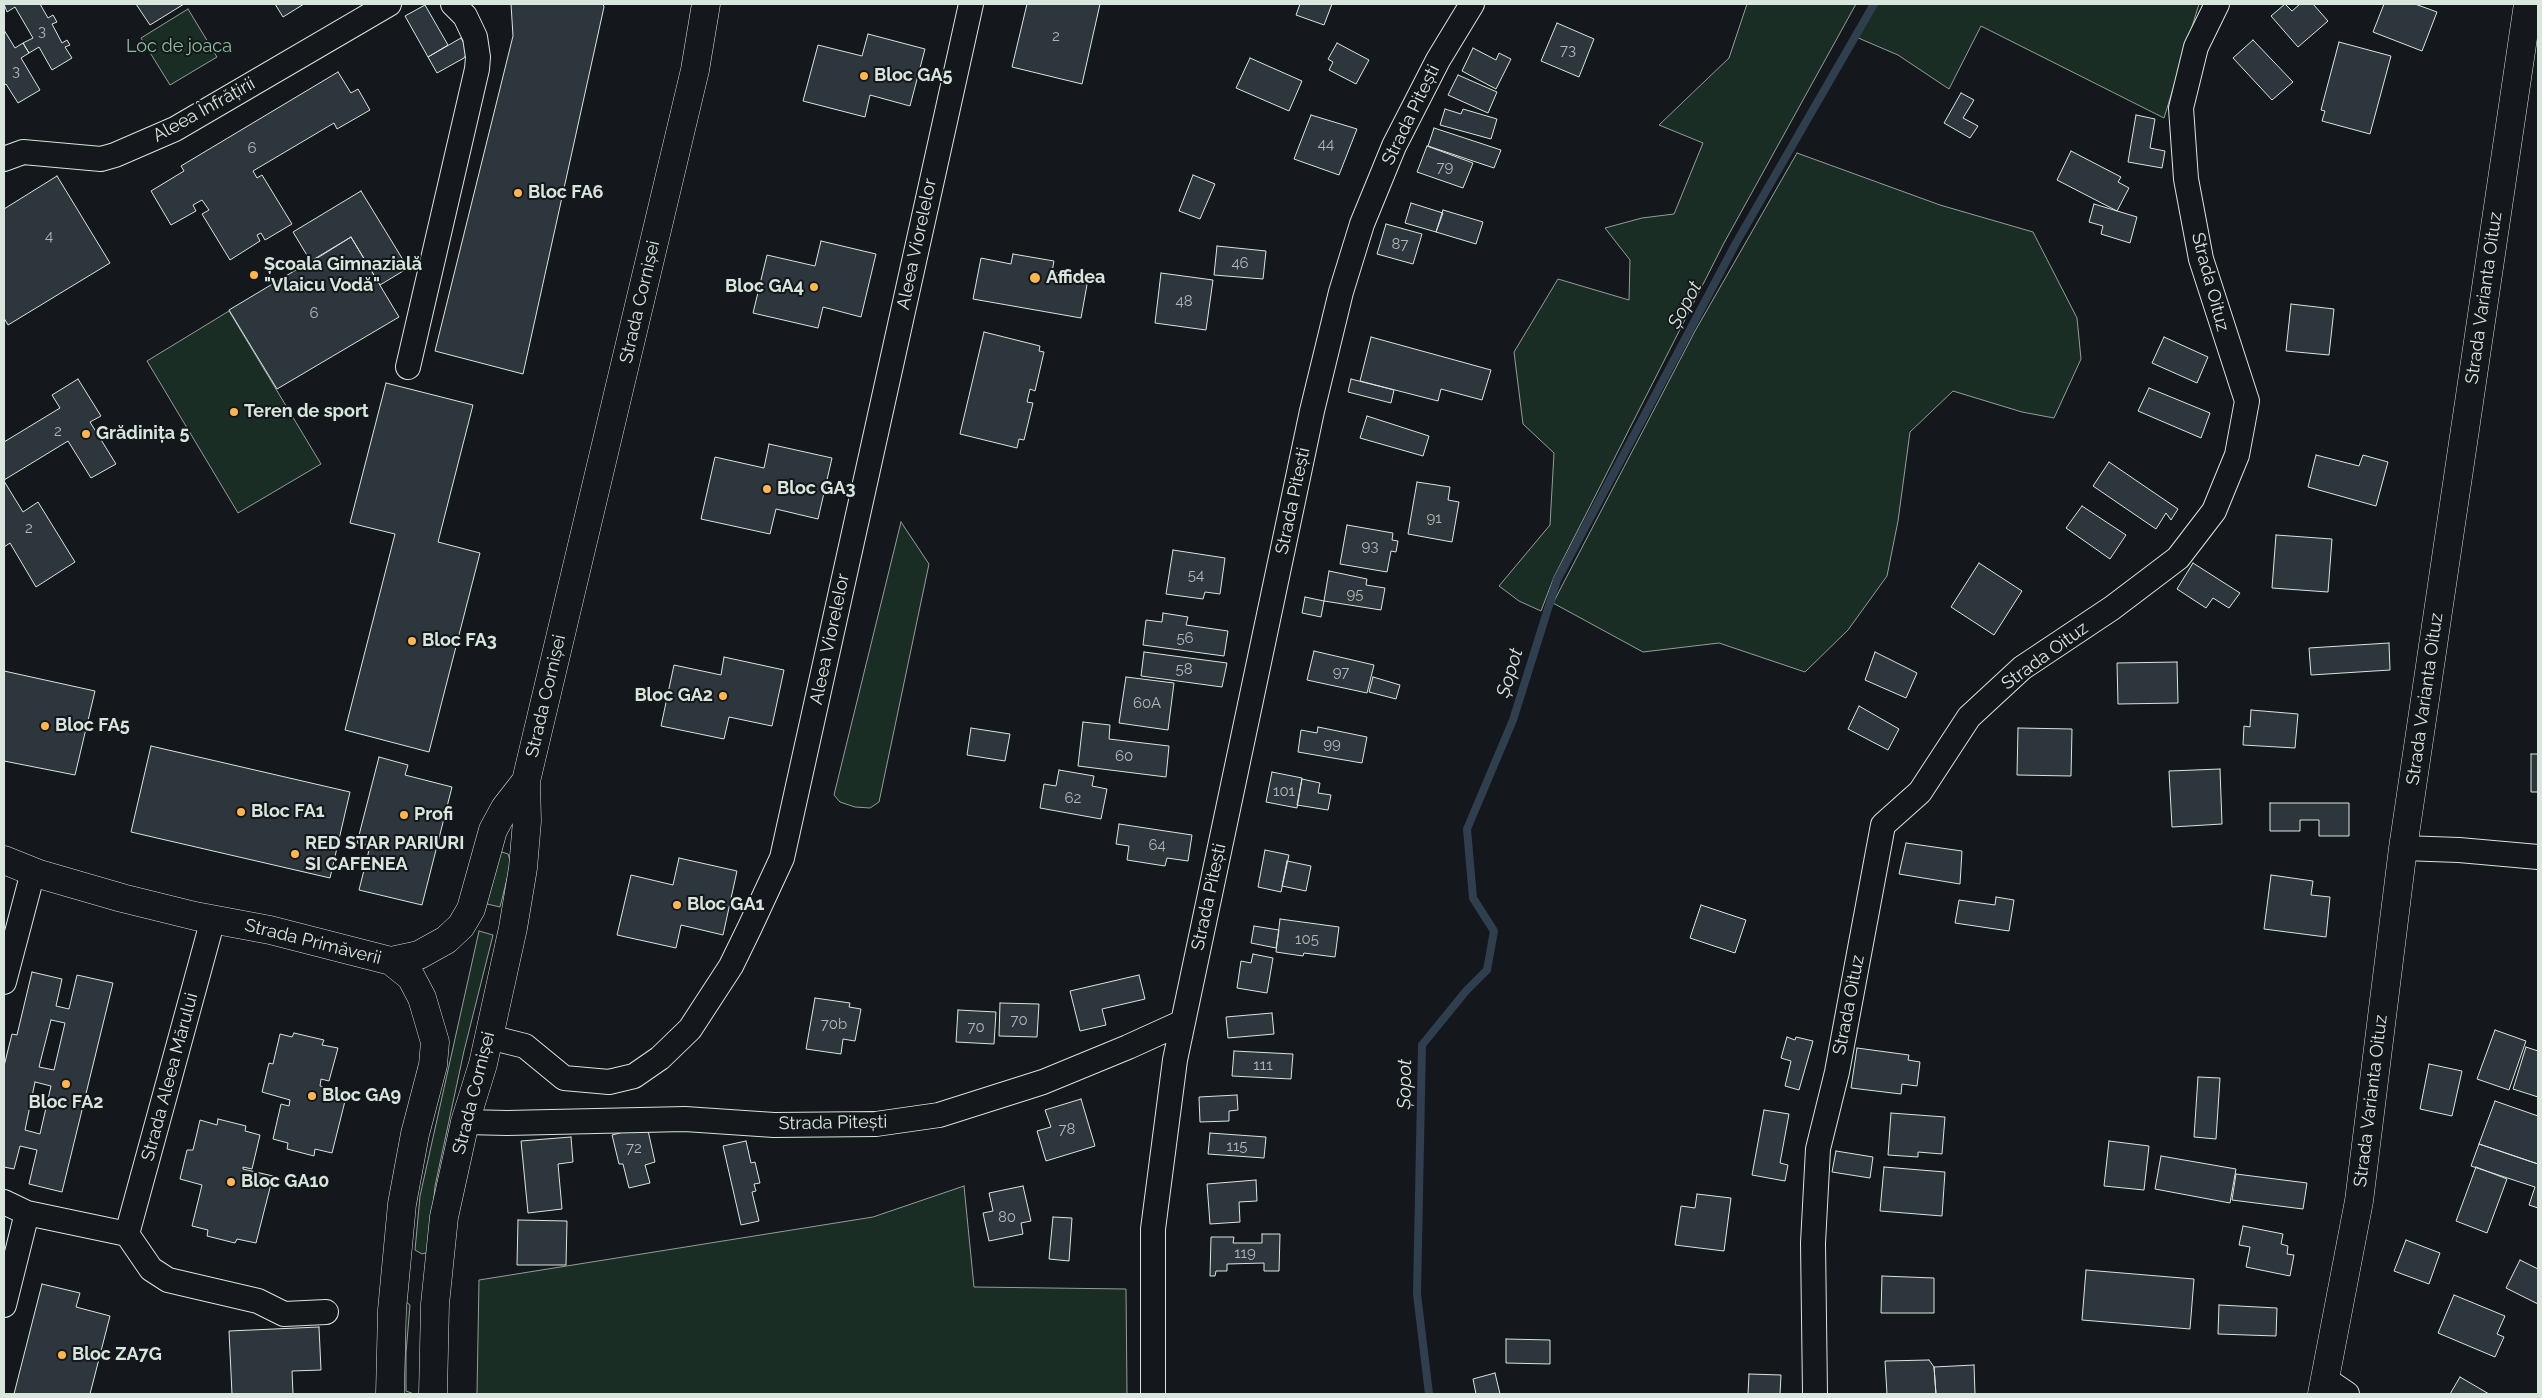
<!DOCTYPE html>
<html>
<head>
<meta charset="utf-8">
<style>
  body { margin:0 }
  #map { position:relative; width:2542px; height:1398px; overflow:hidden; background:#14181c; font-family:Raleway,sans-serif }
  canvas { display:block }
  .frame { position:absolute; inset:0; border:5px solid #d8e6dc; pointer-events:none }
</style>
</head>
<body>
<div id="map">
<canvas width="2542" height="1398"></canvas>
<div class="frame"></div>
</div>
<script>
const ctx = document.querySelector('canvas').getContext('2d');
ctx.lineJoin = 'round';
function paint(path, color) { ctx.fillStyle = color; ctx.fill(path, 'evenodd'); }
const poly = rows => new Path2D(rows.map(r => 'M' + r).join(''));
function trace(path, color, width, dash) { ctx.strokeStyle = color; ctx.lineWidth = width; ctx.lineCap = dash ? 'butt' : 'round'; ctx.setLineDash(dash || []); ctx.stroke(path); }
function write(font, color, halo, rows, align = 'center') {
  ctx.font = font + ' Raleway,sans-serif'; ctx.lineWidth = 4; ctx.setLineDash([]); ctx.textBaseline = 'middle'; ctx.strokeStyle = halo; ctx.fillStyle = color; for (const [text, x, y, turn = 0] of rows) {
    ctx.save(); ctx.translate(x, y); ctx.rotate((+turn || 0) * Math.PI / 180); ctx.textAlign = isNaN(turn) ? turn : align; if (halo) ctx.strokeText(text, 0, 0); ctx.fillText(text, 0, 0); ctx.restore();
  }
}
const green = poly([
  [1747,4,1856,4,1724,243,1554,577,1541,611,1519,601,1499,586,1550,525,1554,453,1523,424,1514,352,1558,279,1629,300,1630,260,1605,228,1642,218,1674,214,1703,143,1659,125,1729,58,1747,4],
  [1870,4,2199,4,2164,118,1981,26,1949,89,1898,55,1856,37,1870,4],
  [188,9,217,57,170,85,141,38,188,9],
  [1797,153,1940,205,2033,232,2077,318,2081,359,2054,418,2022,412,1953,391,1910,432,1898,521,1887,576,1848,630,1805,672,1719,643,1643,652,1553,603,1695,331,1797,153],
  [229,311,321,464,238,513,147,361,229,311],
  [901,522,929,564,879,802,870,808,855,807,840,802,834,795,901,522],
  [499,851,508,854,511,863,500,907,483,903,499,851],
  [479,931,493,935,464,1051,435,1186,429,1252,422,1254,415,1250,420,1196,479,931],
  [964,1186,974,1287,1126,1289,1127,1394,477,1394,479,1280,873,1217,964,1186],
  [405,1301,410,1305,406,1353,406,1391,414,1394,400,1394,405,1301]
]);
const stream = poly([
  [1429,1394,1417,1294,1422,1045,1466,991,1487,970,1494,931,1473,898,1467,829,1513,720,1557,580,1736,243,1874,4]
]);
const building = poly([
  [4,4,40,4,48,18,53,15,57,22,52,24,62,43,67,40,70,45,65,47,72,58,52,70,39,47,29,53,23,43,33,38,15,7,7,12,4,4],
  [136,4,184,4,150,25,136,4],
  [275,4,304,4,283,17,275,4],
  [511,4,603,4,604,7,523,374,435,351,513,36,511,4],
  [1027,4,1100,4,1082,84,1012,67,1027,4],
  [1300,4,1332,4,1324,25,1296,15,1300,4],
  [2285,4,2292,11,2300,4,2313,4,2328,21,2298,47,2271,16,2285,4],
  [2384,4,2415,4,2437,12,2422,51,2373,32,2384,4],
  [425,5,448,45,428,57,405,16,425,5],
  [1557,23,1594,39,1579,77,1541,61,1557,23],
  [4,30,15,48,23,43,29,53,21,58,40,90,18,103,6,84,4,85,4,30],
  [868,34,925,49,910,106,870,95,865,117,803,101,818,45,862,56,868,34],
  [461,38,468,51,464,58,437,73,428,57,461,38],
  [2253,40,2293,82,2272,100,2233,58,2253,40],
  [2339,42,2391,56,2370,134,2322,121,2325,111,2321,110,2339,42],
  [1337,43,1369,60,1356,84,1329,70,1333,62,1328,59,1337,43],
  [1473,48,1496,60,1499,53,1511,59,1496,89,1462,71,1473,48],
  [1250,58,1302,81,1289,111,1236,88,1250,58],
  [338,72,351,93,358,89,370,110,337,129,334,123,253,171,257,178,262,175,292,224,265,240,261,233,257,235,260,241,230,260,202,214,209,210,202,200,193,205,196,211,171,225,151,191,184,171,181,166,338,72],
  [1458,75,1497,92,1488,113,1448,95,1458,75],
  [1961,93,1974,100,1963,118,1978,126,1970,138,1944,123,1961,93],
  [1445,109,1461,114,1463,109,1497,119,1491,139,1440,125,1445,109],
  [1311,115,1357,129,1339,175,1294,159,1311,115],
  [2136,115,2155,119,2150,148,2165,151,2162,168,2128,162,2136,115],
  [1434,128,1501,150,1494,168,1428,146,1434,128],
  [1427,146,1473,163,1463,188,1417,172,1427,146],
  [2071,151,2121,177,2118,182,2129,188,2117,211,2057,180,2071,151],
  [1193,175,1215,184,1200,219,1179,211,1193,175],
  [57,176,110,263,8,325,4,318,4,209,57,176],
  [361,191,408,268,380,285,351,237,311,262,293,232,361,191],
  [1411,203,1443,213,1436,232,1405,223,1411,203],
  [2094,204,2137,217,2130,243,2101,234,2103,226,2089,222,2094,204],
  [1443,210,1483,222,1476,244,1436,232,1443,210],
  [1386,224,1422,234,1413,264,1377,254,1386,224],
  [351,237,399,317,277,389,229,310,351,237],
  [821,241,876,254,861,317,823,307,818,328,753,313,767,255,815,266,821,241],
  [1217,246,1266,251,1263,279,1214,275,1217,246],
  [1013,254,1054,261,1052,272,1088,279,1081,318,973,299,981,258,1011,264,1013,254],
  [1161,273,1213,280,1206,330,1155,323,1161,273],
  [2291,304,2334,309,2329,355,2286,351,2291,304],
  [984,332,1040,346,1039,351,1044,352,1035,391,1030,389,1027,402,1033,403,1024,440,1019,439,1017,448,960,434,984,332],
  [1371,337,1491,370,1482,400,1441,389,1438,401,1360,381,1371,337],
  [2164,337,2208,357,2197,383,2152,363,2164,337],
  [78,379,101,416,90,422,116,464,91,478,68,441,4,480,4,442,60,408,52,395,78,379],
  [1351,379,1394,390,1391,403,1348,392,1351,379],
  [386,383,473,405,438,542,480,553,429,752,345,730,395,534,350,523,386,383],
  [2149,388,2210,413,2201,438,2138,411,2149,388],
  [1367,416,1429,436,1423,456,1360,438,1367,416],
  [769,444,832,458,818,519,776,509,770,534,701,519,715,457,764,468,769,444],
  [2316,455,2359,466,2363,455,2388,462,2376,506,2308,487,2316,455],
  [2109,462,2178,509,2171,520,2166,513,2156,529,2093,486,2109,462],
  [4,481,23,512,38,502,75,562,36,587,10,543,4,547,4,481],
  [1417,482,1450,487,1448,500,1459,502,1452,542,1408,534,1417,482],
  [2082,506,2126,535,2110,559,2066,528,2082,506],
  [1347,525,1393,533,1392,540,1398,541,1396,552,1391,551,1387,572,1340,564,1347,525],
  [2276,535,2332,539,2328,592,2272,588,2276,535],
  [1173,550,1225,558,1220,594,1205,592,1203,599,1166,594,1173,550],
  [1979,563,2022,591,1994,635,1951,607,1979,563],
  [2193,563,2240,593,2229,608,2213,598,2206,608,2177,589,2193,563],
  [1329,571,1367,579,1366,585,1385,588,1381,610,1324,601,1329,571],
  [1305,597,1324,601,1321,617,1302,613,1305,597],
  [1163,613,1188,617,1186,625,1228,631,1224,656,1143,645,1146,620,1162,622,1163,613],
  [2389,643,2390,670,2311,675,2309,648,2389,643],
  [1314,651,1374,665,1367,693,1307,680,1314,651],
  [1144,652,1227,663,1222,687,1141,676,1144,652],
  [1875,652,1917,673,1906,698,1865,680,1875,652],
  [724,657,784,670,772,726,729,717,724,739,661,726,674,665,721,675,724,657],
  [2177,662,2178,703,2118,704,2117,663,2177,662],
  [4,671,95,691,75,775,4,761,4,671],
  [1126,677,1174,683,1168,730,1119,723,1126,677],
  [1373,677,1400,685,1396,699,1369,692,1373,677],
  [1859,706,1899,729,1888,750,1848,729,1859,706],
  [2251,710,2298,714,2295,748,2243,745,2244,726,2250,727,2251,710],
  [1083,722,1110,725,1109,739,1169,746,1166,777,1078,766,1083,722],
  [1318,727,1367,737,1362,763,1298,752,1301,730,1317,733,1318,727],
  [971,728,1010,734,1005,761,967,755,971,728],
  [2018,728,2072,729,2071,776,2017,775,2018,728],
  [151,746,350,792,330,878,131,832,151,746],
  [2531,754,2538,754,2538,792,2531,792,2531,754],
  [379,757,408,765,405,775,452,787,422,905,359,890,370,846,357,843,379,757],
  [2220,769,2222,824,2172,827,2169,771,2220,769],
  [1059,770,1094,776,1092,786,1107,789,1101,819,1040,808,1044,784,1056,786,1059,770],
  [1272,772,1302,778,1297,808,1266,802,1272,772],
  [1302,779,1320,783,1318,793,1331,795,1328,810,1297,805,1302,779],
  [2270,803,2349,803,2349,836,2319,836,2319,820,2300,820,2300,831,2270,831,2270,803],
  [1119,824,1192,835,1188,861,1167,858,1165,866,1127,860,1129,846,1116,844,1119,824],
  [1906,843,1962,851,1960,884,1899,874,1906,843],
  [1265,850,1289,855,1281,892,1258,887,1265,850],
  [679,858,737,871,723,935,681,925,676,948,617,935,631,875,673,885,679,858],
  [1287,861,1311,866,1306,891,1282,886,1287,861],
  [2271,875,2313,881,2311,895,2330,897,2326,937,2264,929,2271,875],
  [1996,897,2014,900,2009,931,1955,923,1959,900,1995,905,1996,897],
  [1701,905,1746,920,1735,953,1690,938,1701,905],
  [1280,919,1339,927,1335,957,1304,953,1303,956,1276,952,1280,919],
  [1254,926,1279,930,1276,948,1251,943,1254,926],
  [1253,954,1273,958,1267,993,1237,988,1241,961,1251,963,1253,954],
  [32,972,62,979,56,1006,69,1009,77,975,113,983,62,1192,29,1184,37,1150,20,1146,14,1169,4,1167,4,1066,12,1034,17,1035,32,972],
  [51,1020,65,1023,54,1070,39,1067,51,1020],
  [35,1082,51,1086,40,1134,25,1130,35,1082],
  [1139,975,1145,999,1102,1009,1106,1025,1080,1031,1070,991,1139,975],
  [815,998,850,1003,849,1007,861,1009,855,1041,843,1039,841,1054,806,1049,815,998],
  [1000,1003,1039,1004,1037,1037,999,1036,1000,1003],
  [958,1010,996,1012,994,1044,956,1042,958,1010],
  [1272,1013,1274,1034,1228,1038,1226,1017,1272,1013],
  [2495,1030,2526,1041,2509,1090,2477,1079,2495,1030],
  [294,1033,324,1040,322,1045,338,1048,329,1081,321,1079,320,1086,347,1093,332,1153,315,1149,314,1156,287,1149,288,1143,273,1139,281,1104,289,1106,290,1100,262,1092,269,1063,273,1064,280,1034,292,1037,294,1033],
  [1787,1037,1795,1040,1796,1037,1813,1041,1799,1090,1785,1086,1791,1061,1781,1058,1787,1037],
  [2526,1047,2538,1051,2538,1097,2513,1089,2526,1047],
  [1857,1048,1909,1055,1908,1060,1920,1062,1917,1086,1902,1084,1901,1094,1851,1088,1857,1048],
  [1234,1051,1293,1054,1291,1079,1232,1076,1234,1051],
  [2429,1064,2462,1071,2452,1116,2420,1109,2429,1064],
  [2198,1077,2220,1078,2216,1139,2194,1137,2198,1077],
  [1237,1095,1238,1110,1229,1111,1229,1121,1200,1122,1199,1097,1237,1095],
  [1081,1099,1095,1146,1046,1161,1037,1131,1051,1127,1045,1110,1081,1099],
  [2495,1101,2538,1116,2538,1164,2479,1144,2495,1101],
  [1764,1110,1789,1114,1780,1163,1788,1165,1785,1181,1752,1175,1764,1110],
  [1891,1113,1945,1117,1942,1154,1918,1152,1918,1157,1888,1155,1891,1113],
  [218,1119,246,1126,245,1131,260,1135,252,1169,243,1167,243,1169,273,1176,256,1243,237,1239,235,1243,207,1236,208,1230,192,1226,202,1185,180,1179,187,1150,193,1150,200,1120,217,1125,218,1119],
  [647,1126,655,1162,645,1165,650,1183,629,1188,623,1164,619,1164,612,1135,647,1126],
  [1210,1133,1266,1137,1264,1158,1208,1154,1210,1133],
  [571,1137,573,1162,558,1164,562,1209,528,1213,521,1141,571,1137],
  [746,1141,751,1163,755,1162,760,1183,754,1184,756,1191,752,1192,759,1221,741,1225,723,1146,746,1141],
  [2109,1141,2149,1146,2144,1190,2104,1186,2109,1141],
  [2479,1144,2538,1164,2538,1208,2529,1205,2535,1187,2471,1166,2479,1144],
  [1836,1151,1873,1157,1870,1178,1832,1172,1836,1151],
  [2161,1156,2236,1169,2230,1203,2155,1189,2161,1156],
  [1884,1167,1945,1172,1942,1216,1880,1211,1884,1167],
  [2476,1167,2507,1179,2487,1233,2456,1221,2476,1167],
  [2236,1174,2307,1183,2303,1209,2232,1200,2236,1174],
  [1256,1180,1257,1201,1239,1202,1240,1222,1210,1224,1207,1184,1256,1180],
  [1023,1186,1031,1221,1021,1223,1023,1234,989,1241,983,1213,993,1211,989,1193,1023,1186],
  [1697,1194,1731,1198,1724,1251,1675,1245,1681,1206,1695,1208,1697,1194],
  [1053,1217,1072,1218,1069,1261,1049,1259,1053,1217],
  [518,1220,567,1221,566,1265,517,1265,518,1220],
  [2243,1226,2283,1234,2281,1244,2288,1246,2287,1254,2294,1255,2290,1276,2246,1267,2250,1247,2239,1245,2243,1226],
  [1262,1234,1280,1234,1279,1271,1264,1271,1264,1263,1227,1264,1227,1271,1216,1271,1215,1276,1210,1276,1211,1237,1234,1237,1233,1243,1262,1243,1262,1234],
  [2406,1240,2440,1253,2429,1284,2394,1271,2406,1240],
  [2520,1260,2538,1269,2538,1304,2506,1288,2520,1260],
  [2086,1270,2194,1279,2190,1329,2082,1320,2086,1270],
  [1882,1276,1934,1278,1934,1313,1881,1313,1882,1276],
  [42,1284,80,1293,76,1307,110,1316,90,1394,14,1394,42,1284],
  [2454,1295,2505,1316,2497,1334,2504,1337,2495,1357,2438,1333,2454,1295],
  [2219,1305,2277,1308,2276,1336,2218,1334,2219,1305],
  [319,1327,321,1370,292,1371,293,1394,232,1394,229,1331,319,1327],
  [1506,1339,1550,1340,1550,1364,1506,1363,1506,1339],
  [1929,1360,1934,1367,1936,1394,1887,1394,1885,1361,1929,1360],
  [1974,1365,1975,1394,1936,1394,1934,1367,1974,1365],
  [1495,1373,1500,1394,1476,1394,1473,1379,1495,1373],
  [1749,1374,1781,1375,1780,1394,1748,1394,1749,1374],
  [2460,1377,2489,1394,2450,1394,2460,1377]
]);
const street = poly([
  [4,159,23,152,101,159,115,155,175,129,389,4],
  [408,367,477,69,478,57,475,37,465,16,453,4],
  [2403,848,2459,850,2538,857],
  [4,982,33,872],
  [489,1037,525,1046,564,1078,609,1082,634,1076,660,1058,690,1029,731,966,750,927,782,858,971,4],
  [465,1122,507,1123,685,1119,774,1125,876,1124,939,1115,1043,1082,1128,1047,1183,1022],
  [4,1202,27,1213,127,1234,151,1269,168,1280,258,1301,284,1314,326,1312],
  [127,1234,213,919],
  [4,1305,27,1213],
  [2325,1379,2347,1394],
  [1153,1394,1153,1229,1175,1060,1312,411,1341,292,1362,224,1394,146,1438,60,1472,4],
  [1815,1394,1813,1243,1818,1149,1837,1072,1883,825,1920,792,1969,717,2022,668,2112,608,2178,558,2214,511,2237,455,2247,401,2201,259,2186,179,2181,108,2196,47,2217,4]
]);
const secondary = poly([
  [4,860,39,874,122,898,195,916,270,930,391,961,419,955,446,940,461,926,471,909,493,830,505,808,526,781],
  [390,1394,392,1310,402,1204,415,1134,433,1065,435,1042,422,998,411,977,391,961],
  [433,1394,435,1304,444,1217,465,1122,483,1064,513,928,523,868,527,821,526,781,695,70,706,4]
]);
const primary = poly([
  [2322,1394,2359,1201,2403,848,2528,4]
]);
const markers = [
  [864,76,5,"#ffb74d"],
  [518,193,5,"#ffb74d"],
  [254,275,5,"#ffb74d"],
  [1035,278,6,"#ffb74d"],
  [814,287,5,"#ffb74d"],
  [234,412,5,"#ffb74d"],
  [86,434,5,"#ffb74d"],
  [767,489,5,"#ffb74d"],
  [412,641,5,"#ffb74d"],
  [723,696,5,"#ffb74d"],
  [45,726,5,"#ffb74d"],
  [241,812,5,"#ffb74d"],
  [404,815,5,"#ffb74d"],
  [295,854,5,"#ffb74d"],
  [677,905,5,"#ffb74d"],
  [66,1084,5,"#ffb74d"],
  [312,1096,5,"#ffb74d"],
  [231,1182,5,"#ffb74d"],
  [62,1355,5,"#ffb74d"]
];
const numberNames = [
  ["3",42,31],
  ["2",1056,36],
  ["73",1568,50],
  ["3",16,71],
  ["44",1326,144],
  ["6",252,148],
  ["79",1445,167],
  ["4",49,236],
  ["87",1400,244],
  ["46",1240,263],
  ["48",1184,301],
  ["6",314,313],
  ["2",58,431],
  ["91",1434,518],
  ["2",29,528],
  ["93",1370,546],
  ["54",1196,575],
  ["95",1355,594],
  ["56",1185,638],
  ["58",1184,669],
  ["97",1341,672],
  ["60A",1147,703],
  ["99",1332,744],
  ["60",1124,756],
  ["101",1284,791],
  ["62",1073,798],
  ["64",1157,845],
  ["105",1307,939],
  ["70",1019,1020],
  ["70b",834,1024],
  ["70",976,1027],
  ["111",1263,1065],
  ["78",1067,1129],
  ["115",1237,1146],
  ["72",634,1148],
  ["80",1007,1217],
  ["119",1245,1253]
];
const parkNames = [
  ["Loc de joaca",179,47]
];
const poiNames = [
  ["Bloc GA5",874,76],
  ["Bloc FA6",528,193],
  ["Școala Gimnazială",264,265],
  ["\"Vlaicu Vodă\"",264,286],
  ["Affidea",1046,278],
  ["Bloc GA4",804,287,"right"],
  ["Teren de sport",244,412],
  ["Grădinița 5",96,434],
  ["Bloc GA3",777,489],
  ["Bloc FA3",422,641],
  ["Bloc GA2",713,696,"right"],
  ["Bloc FA5",55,726],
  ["Bloc FA1",251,812],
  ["Profi",414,815],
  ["RED STAR PARIURI",305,844],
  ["SI CAFENEA",305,865],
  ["Bloc GA1",687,905],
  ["Bloc GA9",322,1096],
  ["Bloc FA2",66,1103,"center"],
  ["Bloc GA10",241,1182],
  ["Bloc ZA7G",72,1355]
];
const streetNames = [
  ["Aleea Înfrățirii",204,110,-29],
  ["Strada Pitești",1411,115,-64],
  ["Aleea Viorelelor",917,244,-78],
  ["Strada Oituz",2210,282,75],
  ["Strada Varianta Oituz",2484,298,-82],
  ["Strada Cornișei",640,302,-77],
  ["Strada Pitești",1293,501,-78],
  ["Aleea Viorelelor",830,639,-78],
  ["Strada Oituz",2045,656,-36],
  ["Strada Cornișei",546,696,-77],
  ["Strada Varianta Oituz",2425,699,-82],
  ["Strada Pitești",1209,897,-78],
  ["Strada Primăverii",313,942,14],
  ["Strada Oituz",1849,1005,-79],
  ["Strada Aleea Mărului",170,1077,-75],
  ["Strada Cornișei",474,1093,-76],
  ["Strada Varianta Oituz",2371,1101,-83],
  ["Strada Pitești",833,1123,-1]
];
const waterNames = [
  ["Șopot",1685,305,-62],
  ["Șopot",1510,673,-73],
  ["Șopot",1405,1084,-89]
];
paint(green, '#1a2d24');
trace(green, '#939e99', 1);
trace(stream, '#2f3f4d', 8);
paint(building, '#2c363c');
trace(building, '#d8e6dc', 1);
trace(street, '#d8e6dc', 26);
trace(secondary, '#d8e6dc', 29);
trace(primary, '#d8e6dc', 29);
trace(street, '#14181c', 24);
trace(secondary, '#14181c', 28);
trace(primary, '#14181c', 28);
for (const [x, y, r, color] of markers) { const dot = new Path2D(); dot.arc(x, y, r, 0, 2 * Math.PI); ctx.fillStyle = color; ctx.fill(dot); trace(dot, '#14181c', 2); }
write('15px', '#adbab4', null, numberNames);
write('18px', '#8ac095', '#14181c', parkNames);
write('bold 18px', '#d8e6dc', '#14181c', poiNames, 'left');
write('18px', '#d8e6dc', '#14181c', streetNames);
write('italic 19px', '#d8e6dc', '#14181c', waterNames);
</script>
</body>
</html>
